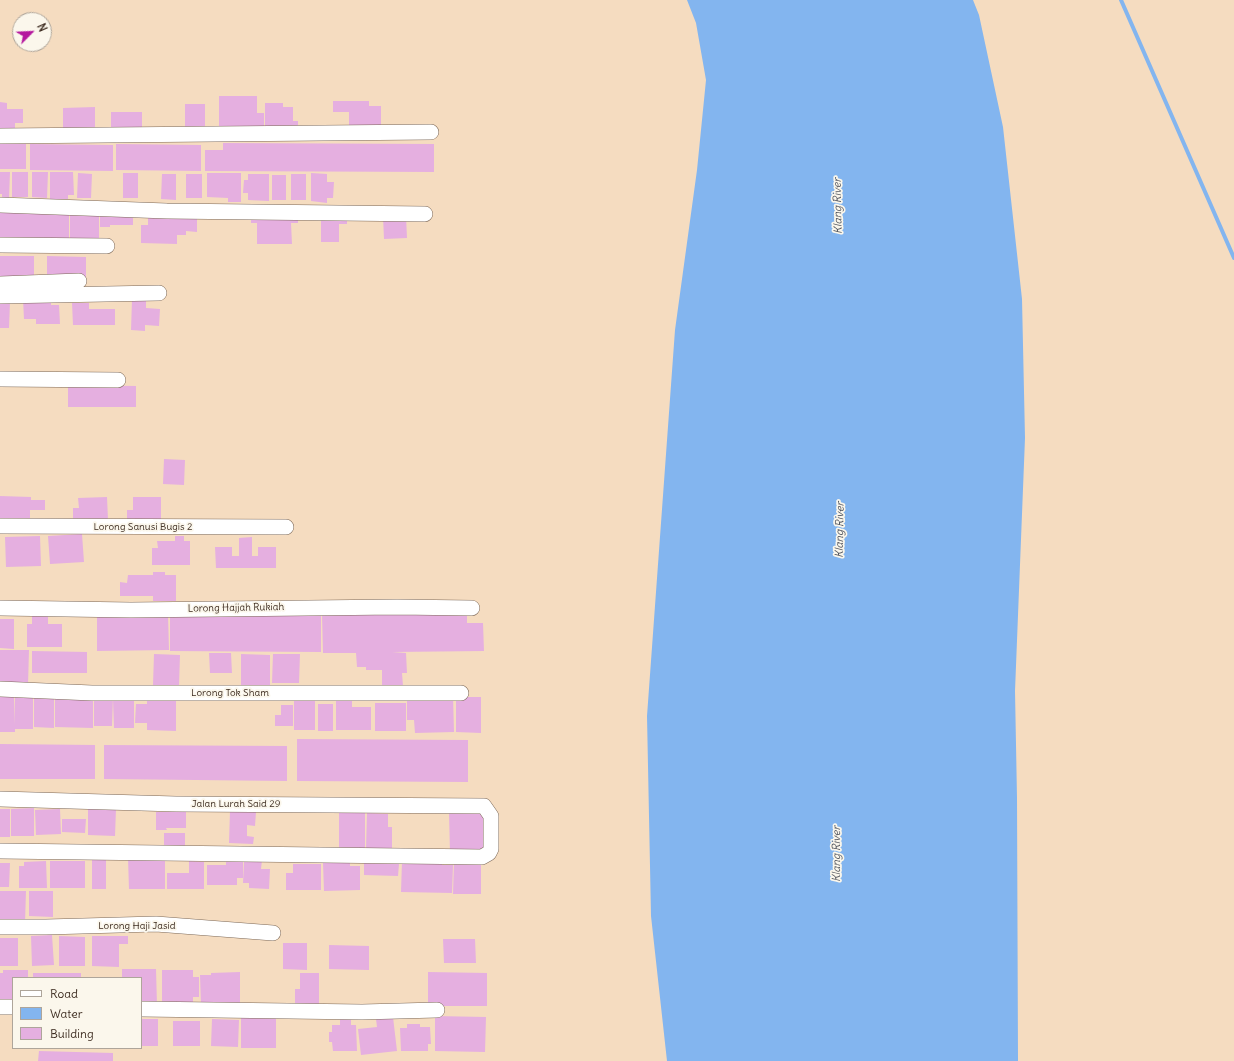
<!DOCTYPE html>
<html>
<head>
<meta charset="utf-8">
<style>
  body { margin:0 }
  #map { position:relative; width:1234px; height:1061px; overflow:hidden; background:#f5dcc0; font-family:Delius,sans-serif }
  canvas { display:block }
  .legend { position:absolute; left:12px; top:977px; width:130px; height:72px; box-sizing:border-box; background:#fbf7ec; border:1px solid #aea59a; margin:0; padding:5px 7px; list-style:none; font-size:12px; color:#3b2a1e }
  .legend li { display:flex; align-items:center; gap:8px; height:20px }
  .legend b { width:20px; border:1px solid #aea59a }
  .north { position:absolute; left:12px; top:12px; width:40px; height:40px; box-sizing:border-box; background:#fbf7ec; border:1px solid #aea59a; border-radius:50%; rotate:66deg; font-size:11px; font-weight:700; line-height:16px; text-align:center; color:#3b2a1e }
  .north::after { content:''; display:block; margin:auto; width:14px; height:18px; background:#b5179e; clip-path:polygon(50% 0,100% 100%,50% 72%,0 100%) }
</style>
</head>
<body>
<div id="map">
<canvas width="1234" height="1061"></canvas>
<ul class="legend">
<li><b style="height:5px;background:#fff"></b>Road</li>
<li><b style="height:11px;background:#83b5ef"></b>Water</li>
<li><b style="height:11px;background:#e5afe0"></b>Building</li>
</ul>
<div class="north">N</div>
</div>
<script>
const ctx = document.querySelector('canvas').getContext('2d');
ctx.lineJoin = 'round';
function paint(path, color) { ctx.fillStyle = color; ctx.fill(path, 'evenodd'); }
const poly = rows => new Path2D(rows.map(r => 'M' + r).join(''));
function trace(path, color, width, dash) { ctx.strokeStyle = color; ctx.lineWidth = width; ctx.lineCap = dash ? 'butt' : 'round'; ctx.setLineDash(dash || []); ctx.stroke(path); }
function write(font, color, halo, rows, align = 'center') {
  ctx.font = font + ' Delius,sans-serif'; ctx.lineWidth = 3.5; ctx.setLineDash([]); ctx.textBaseline = 'middle'; ctx.strokeStyle = halo; ctx.fillStyle = color; for (const [text, x, y, turn = 0] of rows) {
    ctx.save(); ctx.translate(x, y); ctx.rotate((+turn || 0) * Math.PI / 180); ctx.textAlign = isNaN(turn) ? turn : align; if (halo) ctx.strokeText(text, 0, 0); ctx.fillText(text, 0, 0); ctx.restore();
  }
}
const water = poly([
  [687,0,973,0,979,15,1003,127,1022,299,1025,438,1015,691,1017,798,1018,1061,667,1061,651,916,647,716,675,330,697,170,706,80,696,23]
]);
const stream = poly([
  [1121,0,1234,258]
]);
const building = poly([
  [219,96,257,96,257,113,264,113,264,131,219,131],
  [333,101,369,101,369,106,381,106,381,135,349,135,349,112,333,112],
  [0,102,7,103,7,109,23,109,23,123,15,123,15,136,0,136],
  [265,103,283,103,283,107,293,107,293,121,298,121,298,132,265,132],
  [185,104,205,104,205,135,185,135],
  [95,107,95,138,63,137,63,108],
  [111,112,142,112,142,131,111,131],
  [223,143,434,144,434,172,205,171,205,150,223,150],
  [0,144,26,144,26,169,0,169],
  [30,144,113,145,113,171,30,170],
  [116,144,201,145,201,171,116,170],
  [0,172,10,172,9,199,2,199,2,194,0,194],
  [12,172,28,172,28,197,12,197],
  [32,172,48,172,47,198,32,197],
  [50,172,73,172,74,195,68,195,68,199,50,199],
  [78,173,92,174,91,198,77,198],
  [123,173,138,173,138,198,123,198],
  [207,173,241,173,241,202,228,202,228,198,207,197],
  [311,173,327,174,327,182,334,182,333,198,327,198,327,203,311,201],
  [162,174,176,174,176,200,161,199],
  [186,174,202,174,202,198,186,198],
  [248,174,269,174,269,201,248,200,248,193,243,193,244,180,248,180],
  [291,174,306,174,306,200,291,200],
  [272,175,286,175,286,200,272,200],
  [0,210,69,210,69,243,0,243],
  [100,211,133,211,133,225,110,225,110,227,100,227],
  [70,213,99,213,99,241,70,241],
  [197,213,197,232,186,231,186,235,177,235,177,244,141,243,141,225,148,225,148,217],
  [298,213,298,223,291,223,292,244,257,244,257,223,251,223,251,214],
  [321,213,347,213,347,224,339,224,339,242,321,242],
  [383,216,406,216,407,238,384,239],
  [0,256,34,256,34,280,0,279],
  [47,256,86,257,86,279,47,278],
  [51,298,51,305,59,305,60,324,36,324,36,319,24,319,23,299],
  [132,300,146,301,146,308,160,309,159,326,145,325,145,331,131,330],
  [0,302,10,302,9,328,0,328],
  [72,303,89,303,89,309,115,309,115,325,73,325],
  [68,385,136,386,136,407,68,407],
  [164,459,185,460,184,485,163,484],
  [0,496,31,497,31,500,45,500,45,510,30,510,30,521,0,521],
  [107,497,108,520,73,521,73,508,79,508,78,498],
  [133,497,161,497,161,520,127,520,127,510,133,510],
  [82,534,84,562,50,564,48,536],
  [40,536,41,566,6,567,5,537],
  [175,536,184,536,184,541,190,541,190,565,152,565,152,548,158,548,157,541,175,541],
  [252,537,252,556,258,556,258,547,276,547,276,568,216,568,215,547,232,547,232,556,239,556,239,538],
  [153,572,165,572,165,575,176,575,176,601,153,601,153,596,120,596,120,582,127,583,128,575,153,575],
  [467,613,467,623,483,623,484,651,392,652,406,653,407,673,402,673,403,686,382,690,382,670,366,670,366,667,357,667,356,653,323,653,322,615],
  [170,614,321,615,321,652,170,651],
  [168,615,169,650,97,651,97,616],
  [32,616,48,616,48,624,62,624,62,647,27,647,27,624,32,624],
  [0,619,14,619,14,649,0,648],
  [0,650,29,650,28,685,0,685],
  [32,651,87,652,87,673,32,673],
  [209,653,231,653,232,673,210,673],
  [154,654,180,655,179,686,153,685],
  [241,654,270,655,270,686,241,686],
  [273,654,300,654,299,683,272,683],
  [55,695,93,696,93,728,55,727],
  [15,696,33,696,33,729,15,729,15,732,0,732,0,697,14,697,15,725],
  [94,696,113,697,112,726,94,726],
  [453,696,454,732,415,733,414,720,407,720,407,697],
  [34,697,54,697,54,728,34,727],
  [456,697,481,697,481,733,456,732],
  [147,698,176,698,176,731,147,730,147,723,135,723,136,704,147,704],
  [113,699,134,699,134,728,114,728],
  [294,699,315,699,315,730,294,730],
  [336,699,352,699,352,707,371,707,371,730,336,730],
  [375,703,406,703,406,731,375,731],
  [318,704,333,704,333,731,318,731],
  [281,705,293,705,293,726,275,726,275,715,281,715],
  [297,739,468,740,468,782,297,781],
  [0,744,95,745,95,779,0,779],
  [104,745,287,746,287,781,104,779],
  [34,808,34,836,11,836,11,809],
  [0,809,10,809,10,837,0,837],
  [60,809,61,834,36,835,35,810],
  [88,809,116,809,115,836,88,835],
  [230,811,256,812,255,826,247,825,247,836,254,837,253,844,229,843],
  [339,811,365,811,365,848,339,848],
  [486,811,487,852,450,853,449,812],
  [156,812,186,812,186,828,166,828,167,830,156,830],
  [367,813,388,814,388,827,392,827,392,850,366,849],
  [62,819,86,819,85,833,62,832],
  [164,833,185,833,185,847,164,847],
  [165,857,165,889,129,889,128,858],
  [226,858,243,858,243,878,237,878,237,885,207,885,207,865,226,865],
  [92,860,106,860,106,889,92,889],
  [252,860,262,860,261,869,270,869,269,889,249,888,249,883,243,883,244,862,252,862],
  [333,860,350,860,350,866,360,866,360,890,324,891,323,863,333,863],
  [46,861,47,888,19,888,19,866,24,866,24,862],
  [50,861,85,861,85,888,50,888],
  [189,861,204,862,204,889,167,889,167,873,189,873],
  [402,861,442,862,442,865,453,865,452,893,401,892],
  [454,862,481,863,481,894,453,894],
  [0,863,10,863,9,887,0,887],
  [364,863,399,864,398,876,364,875],
  [293,864,321,864,321,890,286,890,286,873,293,873],
  [0,891,26,891,25,923,0,922],
  [29,891,53,891,53,917,29,916],
  [52,935,54,965,32,966,31,936],
  [59,936,85,937,85,966,59,966],
  [92,936,128,936,128,944,119,944,119,967,92,966],
  [0,938,18,938,18,966,0,966],
  [443,939,475,939,476,963,444,963],
  [283,943,307,943,307,970,283,969],
  [329,945,369,946,369,970,329,969],
  [122,969,156,969,157,1005,141,1005,141,978,122,978],
  [3,970,28,970,28,978,13,978,13,1001,0,1001,0,973,3,973],
  [162,970,193,970,193,977,199,977,199,997,193,997,193,1004,162,1004],
  [240,972,240,1006,201,1006,200,975,211,975,211,973],
  [428,972,487,973,487,1006,428,1006],
  [33,973,81,973,81,978,33,978],
  [300,973,319,973,319,1005,295,1005,295,989,300,989],
  [241,1016,276,1017,276,1048,241,1048],
  [435,1016,486,1017,485,1052,435,1051],
  [393,1017,397,1051,361,1055,358,1029,377,1027,376,1019],
  [141,1019,158,1019,158,1046,141,1046],
  [212,1019,239,1020,238,1047,211,1046],
  [340,1019,351,1019,351,1025,356,1025,357,1051,333,1051,332,1042,329,1042,329,1032,332,1032,332,1025,340,1025],
  [173,1021,200,1021,200,1046,173,1046],
  [407,1024,420,1024,420,1027,430,1027,431,1044,428,1044,428,1051,401,1051,400,1028,407,1028],
  [39,1051,113,1053,113,1061,38,1061]
]);
const minor = poly([
  [0,136,431,132],
  [0,205,167,211,425,214],
  [0,245,107,246],
  [0,284,79,281],
  [0,296,159,293],
  [0,379,118,380],
  [0,526,286,527],
  [0,608,131,610,397,607,472,608],
  [0,689,92,693,461,693],
  [0,799,176,804,484,806,491,816,491,849,489,853,482,857,0,851],
  [0,927,46,927,156,924,273,933],
  [0,1007,13,1007],
  [141,1009,362,1012,437,1010]
]);
const streetNames = [
  ["Lorong Sanusi Bugis 2",143,527],
  ["Lorong Hajjah Rukiah",236,608,-1],
  ["Lorong Tok Sham",230,693],
  ["Jalan Lurah Said 29",236,804],
  ["Lorong Haji Jasid",137,926]
];
const waterNames = [
  ["Klang River",838,206,-91],
  ["Klang River",840,530,-89],
  ["Klang River",837,854,-90]
];
paint(water, '#83b5ef');
trace(stream, '#83b5ef', 4);
paint(building, '#e5afe0');
trace(minor, '#7c6857', 16);
trace(minor, '#fff', 15);
write('10px', '#3b2a1e', '#fbf7ec', streetNames);
write('italic 11px', '#51545d', '#fbf7ec', waterNames);
</script>
</body>
</html>
